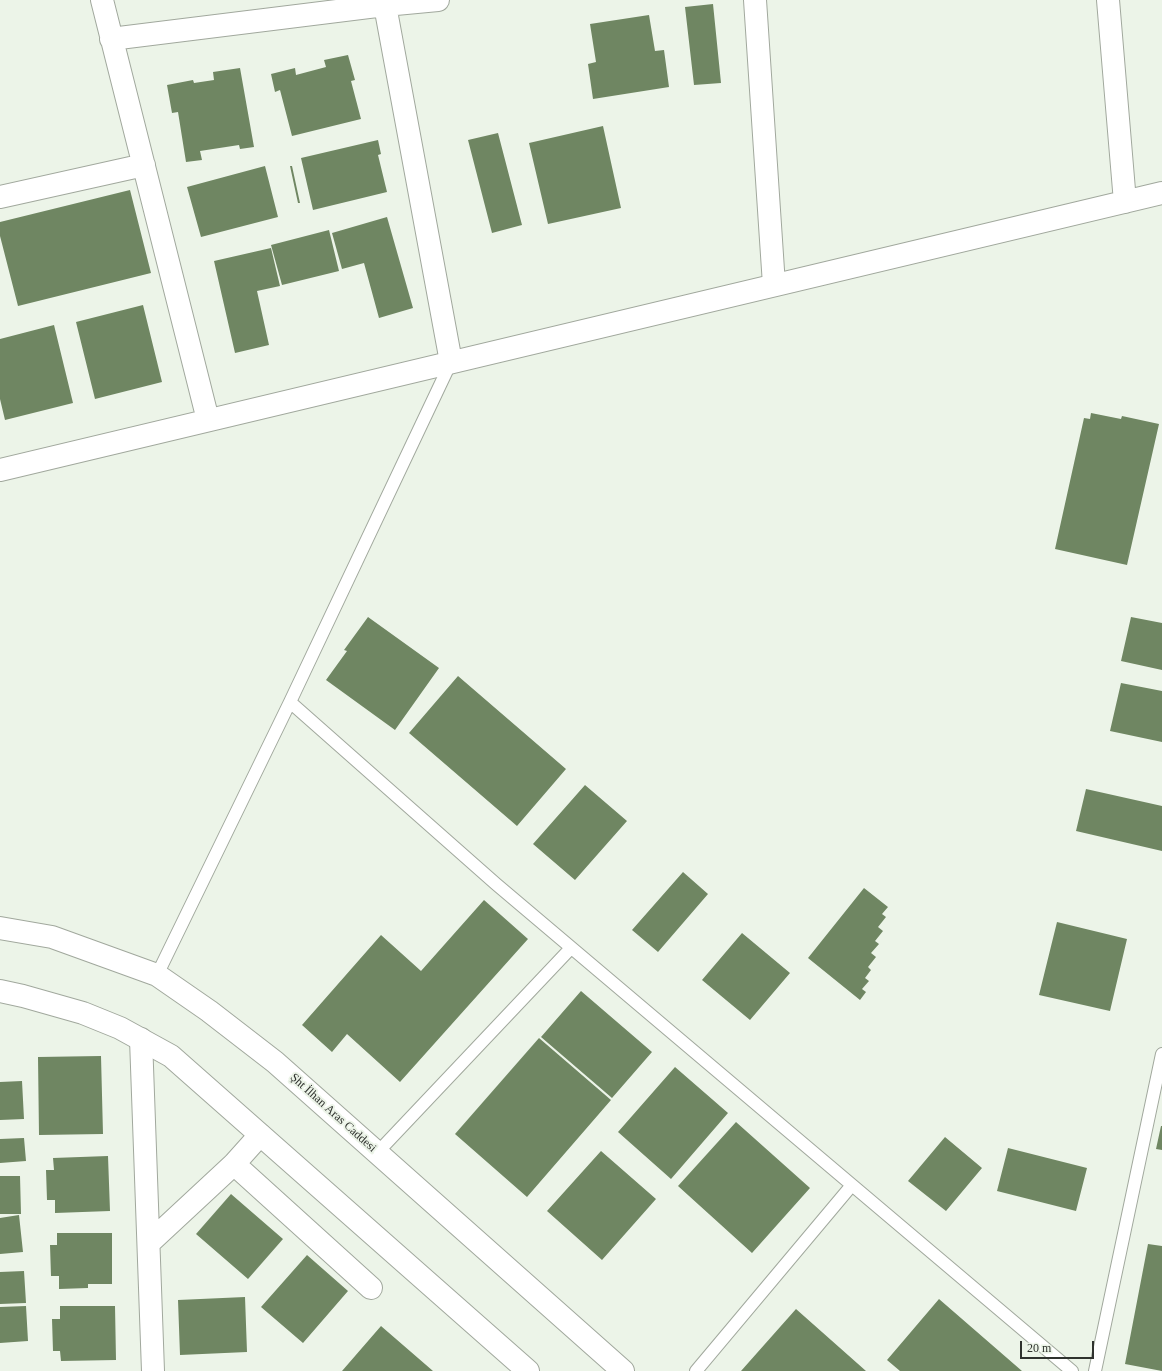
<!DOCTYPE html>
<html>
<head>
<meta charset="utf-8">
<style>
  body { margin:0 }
  #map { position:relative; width:1162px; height:1371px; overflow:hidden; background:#ecf4e8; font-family:"Times New Roman",serif }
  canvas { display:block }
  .scale { position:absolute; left:1020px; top:1341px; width:74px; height:18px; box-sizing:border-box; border:2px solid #2f322e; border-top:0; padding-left:5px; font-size:12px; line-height:14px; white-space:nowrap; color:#2f322e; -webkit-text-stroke:3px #ecf4e8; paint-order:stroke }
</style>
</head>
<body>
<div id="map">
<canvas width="1162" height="1371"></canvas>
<div class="scale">20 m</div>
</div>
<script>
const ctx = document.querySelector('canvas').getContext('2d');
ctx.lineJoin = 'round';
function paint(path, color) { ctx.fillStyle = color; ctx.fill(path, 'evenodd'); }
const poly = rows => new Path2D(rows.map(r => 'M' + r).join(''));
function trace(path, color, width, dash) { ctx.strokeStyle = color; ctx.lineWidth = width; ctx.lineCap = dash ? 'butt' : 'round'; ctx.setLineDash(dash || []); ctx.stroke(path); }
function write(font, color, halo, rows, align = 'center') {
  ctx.font = font + ' "Times New Roman",serif'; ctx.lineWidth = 4; ctx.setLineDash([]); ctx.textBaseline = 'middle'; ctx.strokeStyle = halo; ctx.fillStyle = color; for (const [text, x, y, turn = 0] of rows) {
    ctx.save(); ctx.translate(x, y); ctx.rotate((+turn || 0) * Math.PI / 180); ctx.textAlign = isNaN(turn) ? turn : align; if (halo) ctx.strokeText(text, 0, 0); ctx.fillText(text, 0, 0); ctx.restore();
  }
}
const building = poly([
  [713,4,721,83,694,85,685,7],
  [649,15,655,51,664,50,669,87,593,99,588,64,596,62,590,24],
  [348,55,355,80,351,81,361,119,292,136,280,90,275,92,271,74,295,68,296,75,326,67,324,60],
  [240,68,254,147,240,149,239,145,200,151,202,160,186,162,178,112,172,113,167,85,193,80,194,83,214,80,213,72],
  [603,126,621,208,548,224,529,143],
  [498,133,522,225,492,233,468,140],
  [378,140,381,154,378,155,387,192,313,210,301,158],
  [265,166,278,217,201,237,187,187],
  [290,166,292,166,300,203,298,203],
  [130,190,151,273,18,306,0,236,0,222],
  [387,217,413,308,379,318,364,263,342,269,332,233],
  [329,230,339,271,282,285,271,245],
  [271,248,280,286,257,291,269,345,235,353,214,261],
  [143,305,162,382,95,399,76,322],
  [54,325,73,403,5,420,0,399,0,339],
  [1091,413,1121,419,1122,416,1159,424,1127,565,1055,549,1084,418,1090,419],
  [368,617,439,668,395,730,326,680,347,651,344,650],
  [1131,617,1162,623,1162,670,1121,661],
  [458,676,566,769,517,826,409,733],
  [1121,683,1162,691,1162,742,1110,731],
  [585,785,627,821,575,880,533,844],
  [1086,789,1162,806,1162,851,1076,831],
  [683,872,708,894,658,952,632,930],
  [864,888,888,907,882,914,886,917,878,927,883,931,875,941,879,944,871,953,876,957,868,967,871,970,865,978,869,981,862,989,866,992,860,1000,808,958],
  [484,900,528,939,400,1082,347,1034,332,1052,302,1025,381,935,421,971],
  [1057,922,1127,939,1110,1011,1039,995],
  [742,933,790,973,750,1020,702,980],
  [581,991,652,1052,612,1098,541,1037],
  [539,1038,611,1100,527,1197,455,1134],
  [101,1056,103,1134,39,1135,38,1057],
  [675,1067,728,1113,671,1179,618,1132],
  [22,1081,24,1119,0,1120,0,1082],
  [736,1122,810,1188,752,1253,678,1186],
  [1161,1126,1162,1126,1162,1150,1156,1149],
  [945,1137,982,1168,946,1211,908,1181],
  [24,1138,26,1161,0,1163,0,1139],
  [1008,1148,1087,1168,1076,1211,997,1191],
  [601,1151,656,1199,602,1260,547,1211],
  [108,1156,110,1211,55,1213,55,1200,47,1200,46,1170,54,1170,53,1158],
  [0,1176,20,1176,21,1214,0,1214],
  [231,1194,283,1239,248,1279,196,1234],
  [19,1215,23,1252,0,1254,0,1218],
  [57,1233,112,1233,112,1284,88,1284,88,1288,59,1289,59,1276,51,1276,50,1245,57,1245],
  [1148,1244,1162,1246,1162,1371,1125,1364],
  [307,1255,348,1291,303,1343,261,1307],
  [24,1271,26,1303,0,1304,0,1272],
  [245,1297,247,1352,180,1355,178,1300],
  [939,1299,1022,1371,900,1371,887,1360],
  [26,1306,28,1341,0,1343,0,1307],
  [60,1306,115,1306,116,1360,61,1361,60,1351,53,1351,52,1319,60,1319],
  [796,1309,866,1371,741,1371],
  [381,1326,433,1371,342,1371]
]);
const lane = poly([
  [290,702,496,884,1072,1371],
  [157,975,290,702,451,362],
  [377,1153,571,948],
  [696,1371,852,1185],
  [1095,1371,1162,1054]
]);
const street = poly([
  [102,0,208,420],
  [384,0,451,362],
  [755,0,774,285],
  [1108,0,1125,202],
  [111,39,385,5,438,0],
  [0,197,144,165],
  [0,470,1162,193],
  [141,1039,153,1371],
  [234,1164,371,1288],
  [149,1243,234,1164,260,1135]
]);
const secondary = poly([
  [0,928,52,937,157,975,209,1011,275,1062,623,1371],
  [0,991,23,996,83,1013,120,1028,171,1056,528,1371]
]);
const streetNames = [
  ["Şht İlhan Aras Caddesi",333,1113,42]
];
paint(building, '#6f8662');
trace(lane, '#a1a89d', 14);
trace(street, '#a1a89d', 24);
trace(secondary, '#a1a89d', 24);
trace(lane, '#fff', 12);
trace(street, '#fff', 22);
trace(secondary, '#fff', 22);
write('12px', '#2f322e', '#ecf4e8', streetNames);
</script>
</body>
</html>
